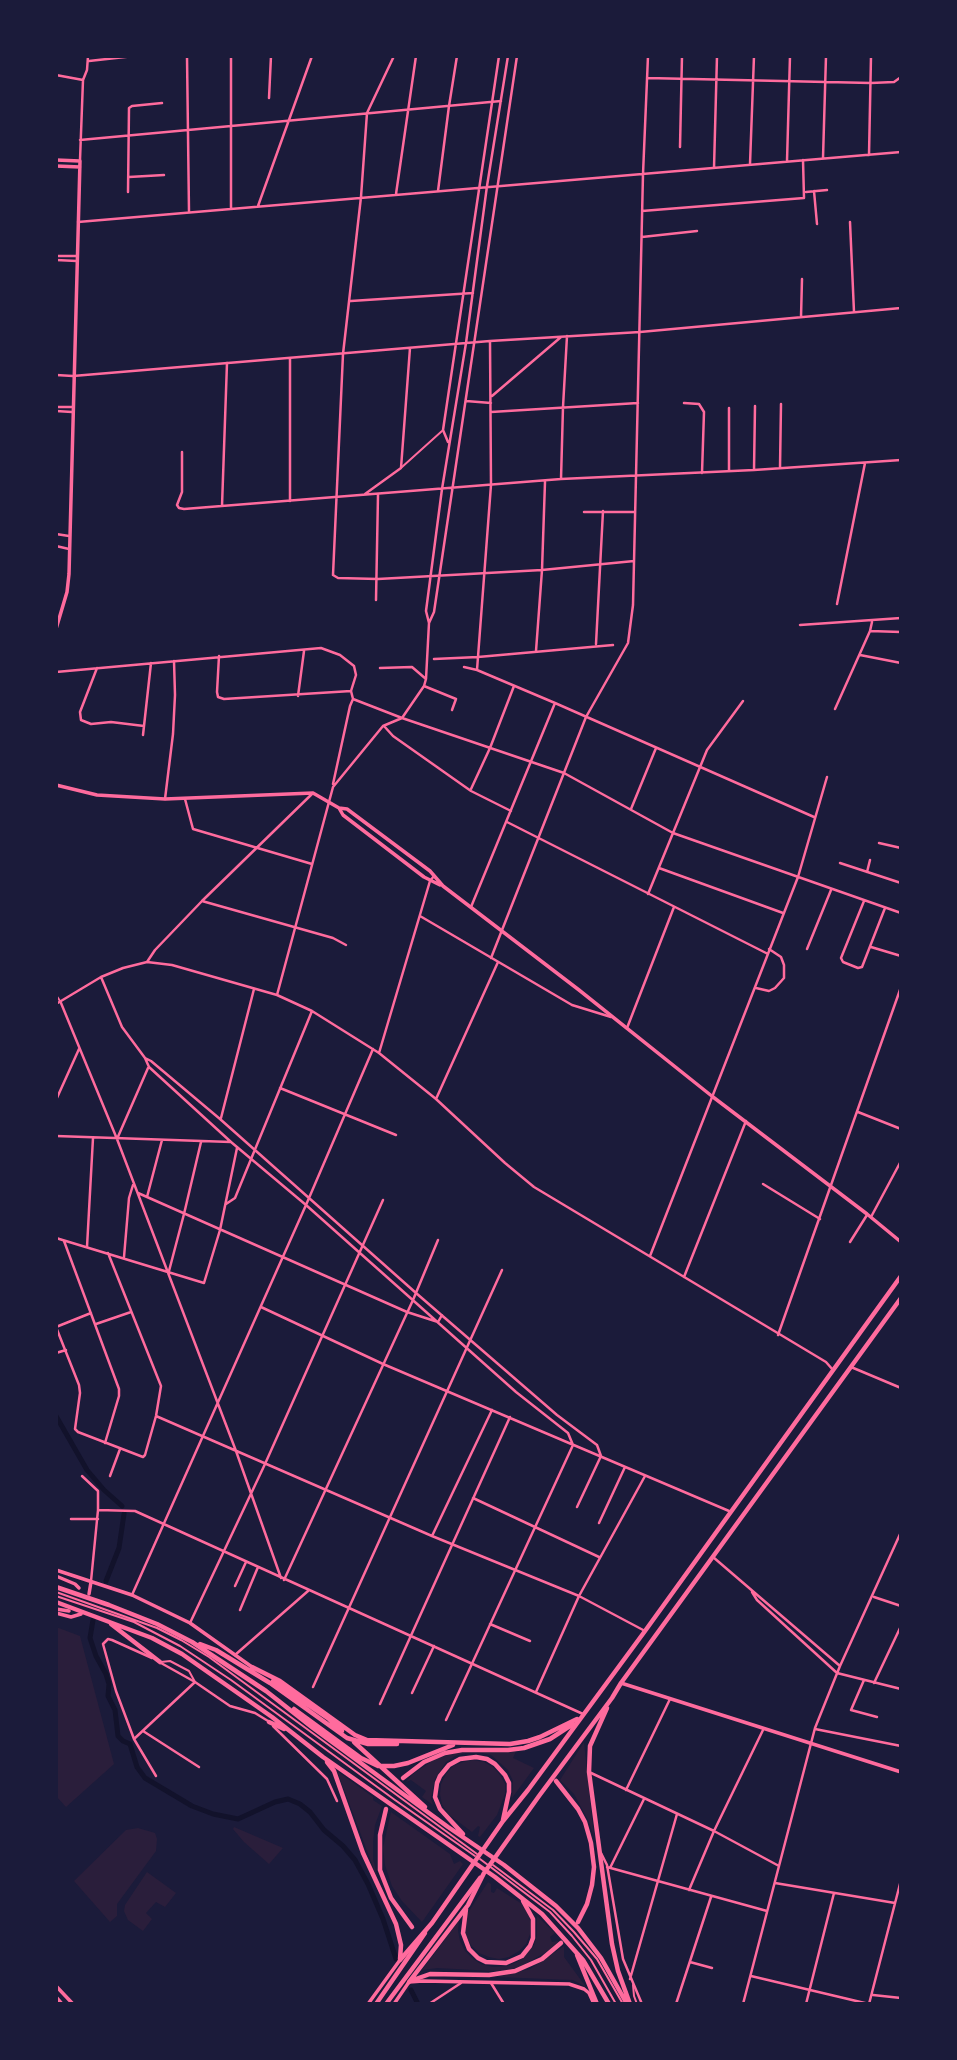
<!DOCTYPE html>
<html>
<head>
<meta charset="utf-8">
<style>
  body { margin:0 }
  #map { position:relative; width:957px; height:2060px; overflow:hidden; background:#1b1b3a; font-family:"Open Sans",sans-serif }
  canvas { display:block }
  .frame { position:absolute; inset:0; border:58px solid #1b1b3a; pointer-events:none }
</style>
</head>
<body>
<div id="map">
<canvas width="957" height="2060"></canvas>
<div class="frame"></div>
</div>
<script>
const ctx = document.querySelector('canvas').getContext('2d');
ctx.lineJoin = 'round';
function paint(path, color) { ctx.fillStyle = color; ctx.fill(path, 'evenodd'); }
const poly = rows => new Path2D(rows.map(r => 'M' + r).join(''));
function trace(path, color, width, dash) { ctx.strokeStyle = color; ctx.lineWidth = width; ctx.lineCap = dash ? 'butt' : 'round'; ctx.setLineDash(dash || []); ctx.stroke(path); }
const green = poly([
  [56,1627,80,1636,114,1764,66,1807,56,1796],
  [584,1742,594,1837,589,1822,574,1794,560,1780],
  [462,1751,516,1751,513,1758,534,1768,512,1798,513,1781,508,1770,491,1755,478,1752,466,1753,455,1756,446,1762,435,1779,431,1798,433,1805,422,1797,426,1791,411,1780,406,1782,413,1774,435,1759],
  [473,1760,484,1762,493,1767,500,1775,505,1784,505,1794,497,1815,480,1837,478,1836,480,1827,478,1826,472,1832,448,1814,442,1804,440,1794,441,1784,446,1774,453,1766,463,1762],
  [337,1771,373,1797,373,1800,382,1806,375,1825,373,1842,373,1859,378,1880],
  [391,1812,450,1854,454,1864,460,1861,463,1864,422,1922,402,1901,392,1886,385,1865,383,1848],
  [234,1827,283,1848,269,1864,244,1842,233,1829],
  [138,1828,155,1833,157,1839,156,1851,117,1904,117,1916,110,1922,74,1881,126,1830],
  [147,1872,176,1893,165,1907,156,1902,146,1913,152,1919,143,1931,128,1920,124,1911,125,1905],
  [488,1882,491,1884,491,1892,494,1893,497,1888,522,1904,528,1913,531,1923,530,1934,526,1944,519,1951,509,1957,499,1959,489,1957,479,1953,471,1945,466,1936,465,1925,467,1914],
  [537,1916,555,1933,550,1937,552,1942,559,1941,548,1951,520,1967,509,1970,493,1971,437,1968,422,1970,459,1921,458,1931,460,1941,465,1951,473,1959,481,1964,493,1967,507,1966,517,1962,533,1947,537,1936],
  [564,1946,564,1957,586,1987,573,1980,496,1977,530,1969]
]);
const canal = poly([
  [56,1416,87,1470,104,1490,122,1506],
  [106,1581,119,1548,124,1514],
  [93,1620,90,1638,96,1656,106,1674,109,1684,108,1696,115,1710,118,1736,123,1741,130,1744,137,1767,145,1778,192,1806,213,1814,238,1819,275,1802,288,1799,300,1804,310,1812,324,1830,343,1846,355,1860,368,1884,383,1919,396,1959],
  [411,1990,418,2004]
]);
const service = poly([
  [56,995,60,1001],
  [56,1592,157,1628,181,1640,209,1657,477,1854],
  [56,1596,134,1622,180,1646,231,1680,395,1800,475,1856],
  [161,1662,170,1661,189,1671,195,1682],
  [480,1859,550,1912,572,1936,591,1960,616,2004],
  [493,1865,553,1910,574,1932,597,1959,623,2004],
  [633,1985,634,1996,637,2004]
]);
const pedestrian = poly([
  [402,467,442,431]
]);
const minor = poly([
  [187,56,189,212],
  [231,56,231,209],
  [394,56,367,113,361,197,343,354,333,575,338,578,378,579,542,570,634,561],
  [89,61,134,56],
  [56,75,83,80],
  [647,78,871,83,894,82,901,77],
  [269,98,271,56],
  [80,140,501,101],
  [680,147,682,56],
  [869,155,871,56],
  [823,158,826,56],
  [80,160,83,80,87,70,88,56],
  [787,161,790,56],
  [750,164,754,56],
  [714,168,717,56],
  [129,177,164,175],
  [438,191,449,106,457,56],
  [814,191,817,224],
  [128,192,129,108,132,106,162,103],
  [806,192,827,190],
  [396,194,416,56],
  [258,206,312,56],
  [642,211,804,198,803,160],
  [78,222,901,152],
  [850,222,854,312],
  [642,237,697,231],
  [56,256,77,256],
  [56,260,77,261],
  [351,301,473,293],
  [801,317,802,279],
  [56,375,73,376,490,341,640,332,901,308],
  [492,396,561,337],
  [466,401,491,403],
  [684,403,699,404,704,412,702,473],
  [56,407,72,407],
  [56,411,72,412],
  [491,412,638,403],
  [448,442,443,430,499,56],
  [182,452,182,492,177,505,179,508,184,509,561,479,754,470,901,460],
  [780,468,781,404],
  [754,470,755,406],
  [729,471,729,408],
  [561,479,563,407,567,336],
  [365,494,401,468,410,348],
  [290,501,290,358],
  [222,506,227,363],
  [584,512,634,512],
  [56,534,69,536],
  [56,546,69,549],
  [376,600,378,495],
  [837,604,865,463],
  [429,623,434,612,517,56],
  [800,625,901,618],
  [870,631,901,632],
  [596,644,603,511],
  [536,651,542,570,545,482],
  [860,655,901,663],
  [219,656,217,692,218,697,224,699,351,691],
  [434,659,478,657,613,645],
  [464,667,477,670,555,703,814,817],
  [97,668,80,712,81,720,91,724,111,722,144,726],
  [380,668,412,667,426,679],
  [477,670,491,485,490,341],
  [56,672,321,648,340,655,354,666,356,675,351,691,353,699,350,706,333,784],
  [424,686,456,699,452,710],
  [298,696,304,651],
  [353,699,402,718,564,773,673,833,901,913],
  [835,709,870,631,872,622],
  [384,726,393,736,471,791,511,811],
  [143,735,151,663],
  [471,789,490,748,514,686],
  [165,799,173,734,175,695,174,661],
  [185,799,193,829,312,864],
  [631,809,656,748],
  [507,822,768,954],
  [879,843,901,848],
  [840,863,901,883],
  [659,868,783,913],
  [867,872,870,860],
  [648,894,707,750,743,701],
  [202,901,333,938,346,945],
  [864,901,841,958,843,962,858,968,862,967,885,908],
  [471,907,555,703],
  [420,916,572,1005,611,1017],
  [871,947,901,956],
  [807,949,831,890],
  [491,958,586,717,628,643,633,605,643,174,648,56],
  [147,962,155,950,202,901,313,793],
  [101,977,122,1027,145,1058,149,1067,231,1142,306,1205,516,1392,568,1433,573,1445],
  [756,988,769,991,775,988,784,978,784,965,781,957,769,949],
  [277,995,333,787,383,726,402,718,424,686,426,679,429,623,426,611,442,489,466,343,487,186,508,56],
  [61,1003,117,1139,236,1451,281,1578],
  [56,1004,101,977,123,968,147,962,172,965,277,995,312,1011,379,1053,436,1099,505,1163,534,1187,826,1362,833,1370],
  [627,1028,674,907],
  [379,1053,430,881,434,876],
  [145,1058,151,1061,220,1119,416,1293,557,1415,597,1445,601,1456,577,1507],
  [280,1088,396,1135],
  [436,1099,498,962],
  [56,1100,79,1049],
  [858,1112,901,1129],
  [221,1118,254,989],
  [56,1136,231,1142],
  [117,1139,148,1068],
  [763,1184,820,1219],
  [138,1193,407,1312,438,1322,442,1315],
  [147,1197,162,1140],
  [226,1204,235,1198,312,1011],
  [871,1217,901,1161],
  [56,1238,204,1283,220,1230,237,1148],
  [64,1241,119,1389,119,1396,105,1443],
  [850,1242,867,1215],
  [87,1247,93,1138],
  [650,1256,798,877,827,777],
  [124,1257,129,1198,133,1185],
  [169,1271,184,1214,201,1142],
  [684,1277,746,1121],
  [261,1307,383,1364,729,1511],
  [96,1324,131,1312],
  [56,1327,79,1385,80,1393,75,1429,78,1432,143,1457,145,1455,156,1416,161,1386,108,1253],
  [56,1327,91,1313],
  [778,1335,901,987],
  [56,1353,66,1350],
  [851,1367,901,1388],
  [156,1416,432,1536,579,1596,645,1631],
  [82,1476,98,1491,98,1510,91,1581],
  [110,1476,120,1449],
  [473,1498,599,1557],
  [98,1510,135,1511,583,1714],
  [71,1519,98,1519],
  [599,1523,625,1467],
  [432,1536,492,1410],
  [713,1557,840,1666],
  [284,1580,413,1300,438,1240],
  [235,1586,246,1562],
  [752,1592,757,1600,837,1673,901,1689],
  [132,1595,306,1205,373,1049],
  [874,1597,901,1606],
  [240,1610,258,1567],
  [190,1623,265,1464,383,1200],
  [490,1624,530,1641],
  [235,1655,308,1591],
  [152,1658,112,1640,108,1639,103,1644,116,1691,134,1739,156,1776],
  [161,1663,195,1682,230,1706,255,1713,268,1721],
  [864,1680,851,1710,877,1717],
  [874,1683,901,1626],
  [313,1687,502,1270],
  [536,1692,579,1596,645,1476],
  [412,1693,434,1646],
  [380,1704,510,1417],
  [446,1720,573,1445],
  [273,1726,327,1779,337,1801],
  [815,1729,901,1746],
  [143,1731,199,1767],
  [134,1739,195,1682],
  [589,1772,714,1831,779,1866],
  [626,1790,670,1699],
  [601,1853,607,1865,623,1959,642,2004],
  [607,1867,767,1911],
  [610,1868,644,1799],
  [775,1883,895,1903],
  [689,1890,714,1831,763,1730],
  [690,1962,712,1968],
  [751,1976,869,2004],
  [630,1979,677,1814],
  [491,1983,504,2004],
  [873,1995,901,1998],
  [429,2004,461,1983],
  [676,2004,711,1897],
  [743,2004,815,1728,840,1666,901,1532],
  [806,2004,834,1893],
  [869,2004,901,1880]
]);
const tertiary = poly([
  [56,160,80,161,69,574,67,592,56,629],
  [56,166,80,167],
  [56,785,97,795,165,799,313,793,339,808,347,809,430,871,443,886,579,990,713,1097,867,1214,901,1242],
  [339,808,343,815,424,877,440,885],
  [56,1570,132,1595,190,1623,252,1667],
  [56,1576,75,1584,79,1588],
  [89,1594,91,1582],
  [56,1609,69,1611],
  [56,1613,71,1617,81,1614],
  [621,1683,901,1772]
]);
const secondary = poly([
  [56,1986,73,2004],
  [56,1997,62,2004],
  [368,2004,400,1960],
  [394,2004,409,1982,423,1981,569,1984,584,1989,589,1993,594,2004]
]);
const primary = poly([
  [376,2004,425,1933],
  [386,2004,480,1878]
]);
const trunk = poly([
  [56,1587,109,1605,157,1624,192,1642,266,1691,313,1728,448,1827,504,1865,556,1906,578,1928,601,1958,627,2004],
  [56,1602,152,1638,182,1654,272,1717,323,1757,495,1877,542,1914,583,1960,609,2004],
  [111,1624,160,1662],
  [200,1644,216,1650,270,1683,347,1738,368,1744,397,1744],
  [252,1667,280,1681,355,1735,367,1740,510,1744,528,1741,540,1737,577,1719],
  [273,1681,329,1719,342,1731],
  [607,1708,590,1746,589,1772,612,1944,618,1971,630,2004],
  [294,1709,361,1758,378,1766,394,1766,408,1763,453,1745],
  [269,1722,284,1729],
  [354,1742,425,1807],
  [327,1762,334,1771,363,1853,396,1924,401,1945,400,1959],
  [403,1778,424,1762,445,1753,462,1750,508,1750,524,1748,550,1739,573,1724],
  [556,1781,578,1809,585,1822,591,1843,594,1867,592,1885,587,1904,578,1922],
  [386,1809,380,1835,380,1870,391,1898,412,1927],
  [463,1834,440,1809,435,1797,437,1783,440,1776,449,1765,460,1759,476,1757,487,1759,495,1764,505,1775,509,1783,509,1792,503,1820],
  [466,1909,463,1933,469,1949,478,1958,486,1962,506,1963,522,1956,530,1946,533,1938,533,1919,523,1901],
  [577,1955,597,2004],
  [400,1960,432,1923,503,1821,528,1790,645,1631,901,1276],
  [413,1980,430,1974,489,1975,515,1971,542,1959,561,1943],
  [409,1982,468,1905,484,1873,539,1796,612,1698,621,1683,901,1298]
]);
paint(green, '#2a1e3b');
trace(canal, '#12122b', 5);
trace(service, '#ff6b9d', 2);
trace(pedestrian, '#ff6b9d', 2);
trace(minor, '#ff6b9d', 2.5);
trace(tertiary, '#ff6b9d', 3.5);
trace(secondary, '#ff6b9d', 3.5);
trace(primary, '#ff6b9d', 4.5);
trace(trunk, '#ff6b9d', 4.5);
</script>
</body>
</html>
